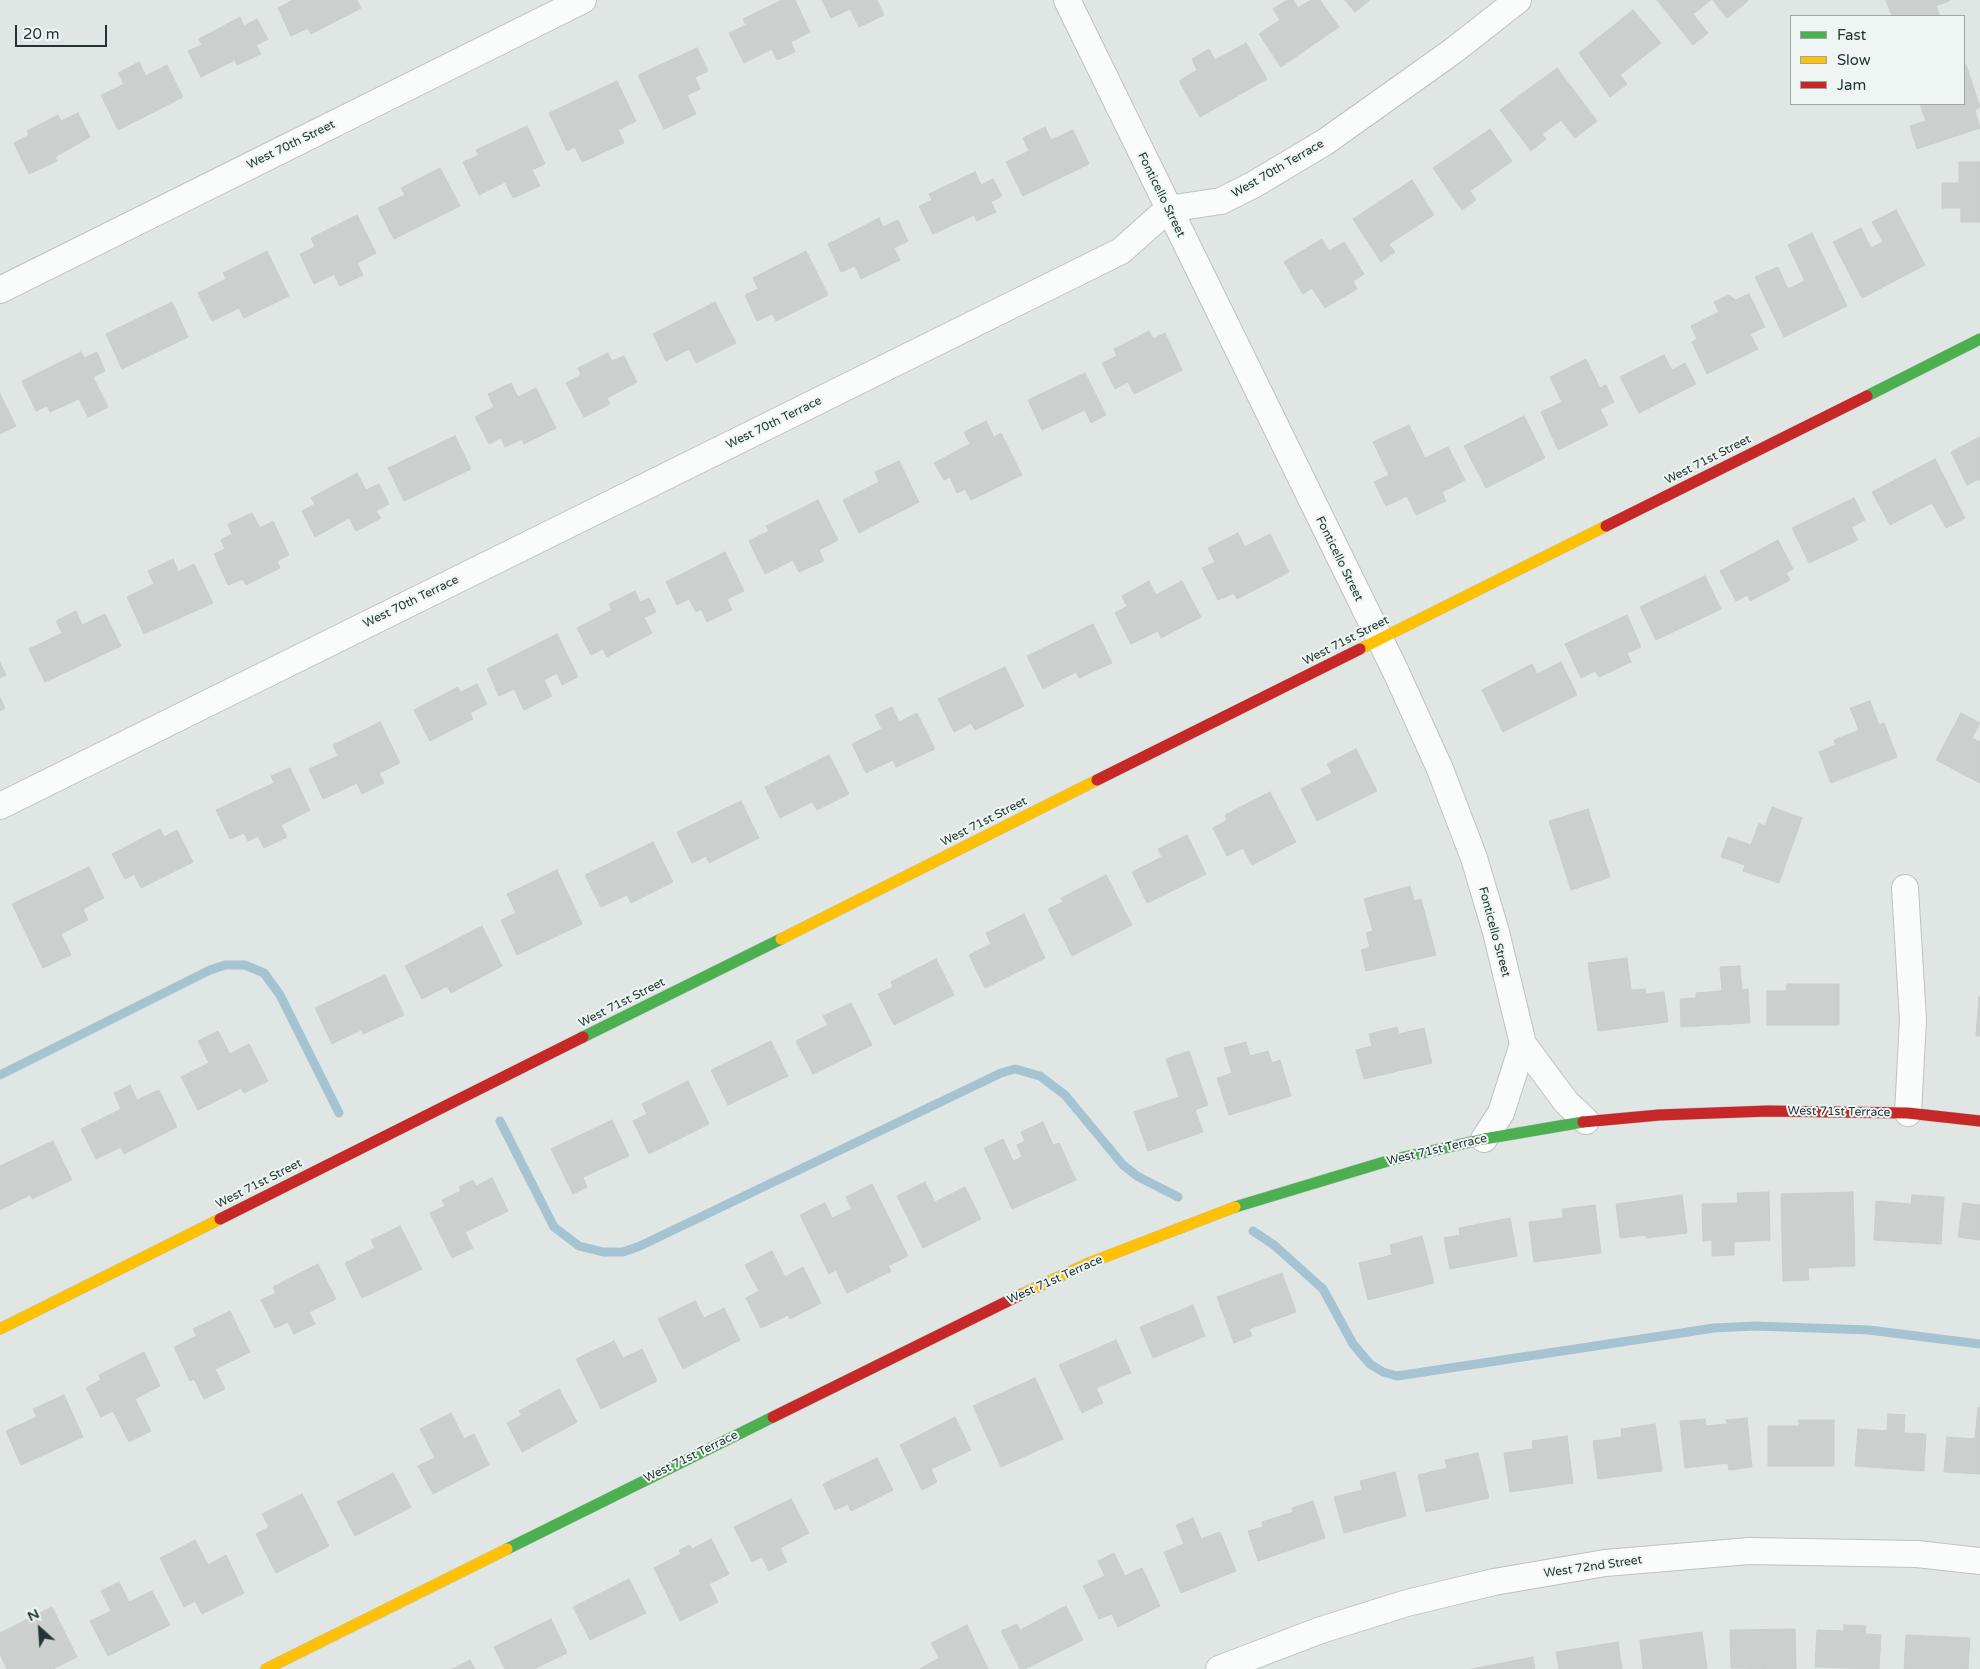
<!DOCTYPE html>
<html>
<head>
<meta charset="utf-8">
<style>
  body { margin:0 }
  #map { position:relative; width:1980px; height:1669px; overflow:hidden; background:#e0e6e4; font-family:"Varela Round",sans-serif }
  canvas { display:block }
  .legend { position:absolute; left:1790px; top:15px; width:175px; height:90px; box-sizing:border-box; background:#eef5f3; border:1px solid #9ca8a7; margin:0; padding:6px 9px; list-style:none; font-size:15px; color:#223534 }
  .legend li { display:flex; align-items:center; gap:10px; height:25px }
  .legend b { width:25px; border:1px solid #9ca8a7 }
  .north { position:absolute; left:15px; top:1604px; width:50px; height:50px; -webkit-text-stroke:4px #eef5f3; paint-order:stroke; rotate:334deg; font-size:14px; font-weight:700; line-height:20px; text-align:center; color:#223534 }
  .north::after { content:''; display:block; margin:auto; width:18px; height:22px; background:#223534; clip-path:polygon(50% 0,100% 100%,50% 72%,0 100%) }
  .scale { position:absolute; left:15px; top:25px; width:92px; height:22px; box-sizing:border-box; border:2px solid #223534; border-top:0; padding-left:6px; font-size:15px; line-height:18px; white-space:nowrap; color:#223534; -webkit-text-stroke:4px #eef5f3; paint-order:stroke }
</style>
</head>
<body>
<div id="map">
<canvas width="1980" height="1669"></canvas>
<ul class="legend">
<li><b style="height:6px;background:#4caf50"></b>Fast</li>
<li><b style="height:6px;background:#ffc107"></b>Slow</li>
<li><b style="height:6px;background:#c62828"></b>Jam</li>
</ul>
<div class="north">N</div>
<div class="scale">20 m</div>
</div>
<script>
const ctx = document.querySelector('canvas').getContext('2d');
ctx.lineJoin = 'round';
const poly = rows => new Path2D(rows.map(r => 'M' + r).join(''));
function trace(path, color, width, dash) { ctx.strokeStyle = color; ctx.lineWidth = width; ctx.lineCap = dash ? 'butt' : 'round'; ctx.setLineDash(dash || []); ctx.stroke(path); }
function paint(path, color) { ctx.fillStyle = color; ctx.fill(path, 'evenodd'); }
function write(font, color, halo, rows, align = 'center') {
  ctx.font = font + ' "Varela Round",sans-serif'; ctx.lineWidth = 4; ctx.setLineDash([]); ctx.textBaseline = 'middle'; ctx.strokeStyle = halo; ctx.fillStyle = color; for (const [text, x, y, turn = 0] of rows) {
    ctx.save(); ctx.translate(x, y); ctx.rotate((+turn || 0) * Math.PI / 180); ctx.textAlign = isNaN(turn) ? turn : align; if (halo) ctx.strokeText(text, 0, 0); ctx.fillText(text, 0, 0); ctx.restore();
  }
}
const stream = poly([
  [0,1075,210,970,225,965,245,965,264,973,280,995,339,1113],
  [500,1121,554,1227,579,1246,603,1252,623,1252,640,1246,1001,1073,1015,1069,1040,1076,1065,1095,1123,1165,1137,1176,1178,1197],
  [1253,1231,1274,1245,1323,1289,1353,1344,1370,1364,1383,1372,1397,1376,1714,1328,1755,1326,1869,1330,1980,1344]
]);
const building = poly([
  [293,0,357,0,361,8,311,34,308,28,291,36,278,8,293,0],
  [782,0,795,0,810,32,791,42,795,52,777,60,772,49,744,63,729,33,746,25,743,19,782,0],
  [822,0,877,0,884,15,859,27,850,9,831,18,822,0],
  [1287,0,1293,0,1298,8,1311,0,1320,0,1339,27,1281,67,1259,34,1280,20,1273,9,1287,0],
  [1345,0,1370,0,1355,12,1345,0],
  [1657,0,1711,0,1693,14,1708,33,1693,45,1657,0],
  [1713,0,1747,0,1748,1,1727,18,1713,0],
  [1886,0,1949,0,1949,1,1936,6,1940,16,1892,16,1886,0],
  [1633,10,1661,43,1620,75,1627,84,1610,97,1579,53,1633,10],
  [240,17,244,26,257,19,268,39,256,45,261,54,237,65,235,60,201,77,188,51,202,45,199,39,240,17],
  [1246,43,1267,79,1200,117,1179,81,1197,70,1192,59,1209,49,1215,60,1246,43],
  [697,48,708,71,695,77,700,89,687,95,696,114,664,129,638,75,697,48],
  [139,62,146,76,167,65,183,97,118,130,101,95,124,84,118,73,139,62],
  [1966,65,1980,107,1975,110,1980,128,1917,149,1910,126,1926,121,1920,104,1964,104,1964,66,1966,65],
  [1557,68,1597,121,1575,138,1561,120,1542,134,1546,139,1531,151,1500,110,1557,68],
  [617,81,636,121,618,130,624,143,582,162,575,147,567,151,549,113,617,81],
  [78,113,90,137,55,157,57,161,29,174,14,143,29,135,27,131,58,115,61,121,78,113],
  [527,126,545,164,532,170,540,186,513,198,505,182,479,195,463,162,479,155,476,150,527,126],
  [1045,127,1051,140,1073,130,1089,164,1023,196,1006,162,1029,151,1023,138,1045,127],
  [1490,129,1512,161,1470,191,1476,200,1462,210,1433,168,1490,129],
  [1959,162,1980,162,1980,222,1961,222,1961,208,1942,208,1942,183,1959,183,1959,162],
  [440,168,460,206,394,239,378,208,405,195,401,188,440,168],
  [975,172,981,185,993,179,1002,196,991,202,996,212,977,221,974,215,933,234,919,206,932,200,929,194,975,172],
  [1412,180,1434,215,1389,244,1395,252,1381,262,1353,219,1412,180],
  [1896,210,1925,265,1862,298,1833,242,1861,228,1871,248,1883,242,1872,222,1896,210],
  [357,215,376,253,357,263,363,275,340,286,334,274,314,284,300,254,315,247,311,238,357,215],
  [879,218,883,227,898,220,908,241,894,248,900,260,861,279,855,266,841,272,828,244,879,218],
  [1812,233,1847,306,1784,337,1755,277,1778,267,1788,289,1805,281,1788,245,1812,233],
  [1322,239,1329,251,1344,242,1364,274,1353,281,1357,289,1325,308,1312,288,1303,294,1284,262,1322,239],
  [267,251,289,296,244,318,239,308,212,321,198,293,226,279,223,273,267,251],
  [806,251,828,295,776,321,772,314,757,321,745,295,758,289,753,278,806,251],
  [1749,294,1765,327,1750,334,1758,349,1707,374,1692,342,1697,339,1691,326,1719,312,1714,302,1729,295,1735,300,1749,294],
  [172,302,188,337,122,369,106,334,172,302],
  [715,302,736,343,696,363,689,349,666,361,653,334,715,302],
  [1149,331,1153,339,1165,333,1182,370,1134,394,1128,382,1115,389,1102,363,1117,356,1114,349,1149,331],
  [81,352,84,358,97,352,105,371,93,377,108,407,88,417,79,399,50,412,47,406,36,411,22,381,81,352],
  [608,353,612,361,624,356,637,382,607,398,610,404,584,417,566,383,581,375,578,368,608,353],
  [1664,355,1672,370,1685,363,1696,384,1639,413,1620,377,1664,355],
  [1586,359,1600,388,1606,385,1614,402,1600,409,1608,425,1558,450,1541,412,1562,402,1550,377,1586,359],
  [1085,373,1106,415,1091,423,1085,410,1042,430,1028,400,1085,373],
  [511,383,518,397,536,388,556,428,524,444,522,439,505,447,501,438,489,444,475,417,494,407,488,394,511,383],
  [0,394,16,426,0,434,0,394],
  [1524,416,1545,458,1486,488,1464,446,1524,416],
  [986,421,994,437,1001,433,1022,475,971,500,965,489,957,493,950,477,944,480,934,463,970,444,964,432,986,421],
  [1409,425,1425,458,1448,447,1465,480,1442,492,1446,501,1416,515,1407,496,1386,506,1374,482,1389,475,1373,442,1409,425],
  [455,436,471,469,404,501,388,468,455,436],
  [1980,437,1980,481,1979,479,1967,485,1951,452,1980,437],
  [1935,459,1965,518,1946,528,1932,503,1890,525,1872,492,1935,459],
  [899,461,919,502,859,533,843,500,879,482,875,472,899,461],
  [357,473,366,490,379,484,389,504,376,511,381,518,356,531,349,518,315,537,302,511,315,504,311,498,357,473],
  [1854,498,1865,520,1851,527,1858,540,1809,563,1792,528,1854,498],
  [818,500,838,540,819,550,824,561,799,572,793,560,765,574,749,541,769,531,766,526,818,500],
  [252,513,260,528,273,521,289,555,277,561,280,568,246,585,243,579,228,585,214,554,225,549,221,540,232,534,228,524,252,513],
  [1238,533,1245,547,1270,534,1289,572,1237,599,1234,593,1218,600,1202,568,1215,562,1208,548,1238,533],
  [1778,540,1793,569,1786,573,1790,580,1750,601,1747,595,1736,601,1720,571,1778,540],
  [725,552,744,591,727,599,732,610,707,622,701,609,696,612,689,599,677,605,666,582,725,552],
  [173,559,178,572,194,564,213,603,144,634,127,597,154,584,148,571,173,559],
  [1705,576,1721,609,1656,640,1640,607,1705,576],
  [1149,581,1156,595,1182,581,1201,617,1161,638,1158,631,1131,644,1115,613,1127,606,1122,596,1149,581],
  [635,591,640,602,649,598,656,612,644,618,652,633,607,657,603,649,591,655,577,628,612,610,609,604,635,591],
  [76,611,82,625,105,614,121,646,45,682,29,649,62,633,56,621,76,611],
  [1627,615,1641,647,1627,653,1631,662,1599,677,1595,671,1581,678,1565,644,1627,615],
  [1093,624,1112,663,1079,678,1076,672,1043,689,1027,656,1093,624],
  [557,634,578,677,562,685,557,673,544,680,552,696,524,710,514,689,499,696,487,669,557,634],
  [1561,662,1577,695,1503,732,1482,690,1532,664,1537,674,1561,662],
  [0,663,6,675,0,678,0,663],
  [1005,667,1024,706,975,730,971,723,954,732,938,699,1005,667],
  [477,684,487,704,470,713,473,719,430,741,414,710,458,687,461,692,477,684],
  [0,698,5,708,0,711,0,698],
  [1870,701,1879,725,1884,723,1897,757,1831,783,1819,752,1836,745,1834,740,1859,730,1850,708,1870,701],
  [892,707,899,722,917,713,935,749,896,767,893,760,866,773,852,744,882,729,875,715,892,707],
  [1961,713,1980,723,1972,738,1980,742,1980,783,1936,760,1961,713],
  [380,722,400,763,379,773,384,783,362,794,357,783,323,799,309,769,338,756,333,745,380,722],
  [1356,749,1377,791,1317,821,1301,789,1332,773,1327,764,1356,749],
  [829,755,849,794,817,810,812,802,780,818,765,787,829,755],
  [290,768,310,810,281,825,287,837,264,848,258,836,248,841,244,833,230,839,216,810,274,783,271,776,290,768],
  [1270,792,1296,842,1252,865,1243,848,1227,856,1213,828,1227,820,1225,815,1270,792],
  [741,801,759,838,709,863,706,856,692,863,677,832,741,801],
  [1772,807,1802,818,1779,883,1743,871,1745,865,1721,857,1728,837,1751,845,1759,823,1765,826,1772,807],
  [1588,809,1610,877,1571,890,1549,821,1588,809],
  [160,829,164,837,177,830,193,862,141,888,134,874,125,879,112,854,160,829],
  [1187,835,1206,874,1147,903,1132,872,1162,857,1158,849,1187,835],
  [653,842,673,882,631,903,627,895,601,907,585,875,653,842],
  [89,867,104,898,83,909,88,920,61,934,71,955,43,968,12,904,89,867],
  [557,870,582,924,517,955,501,920,516,913,507,894,557,870],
  [1106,875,1132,925,1072,956,1048,909,1063,902,1061,898,1106,875],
  [1410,886,1414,901,1421,899,1436,955,1366,971,1361,950,1370,947,1366,933,1373,931,1364,899,1410,886],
  [1024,914,1045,958,985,988,969,955,991,944,986,933,1024,914],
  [482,926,502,966,451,993,447,986,422,999,405,966,482,926],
  [1627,958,1631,990,1645,989,1646,994,1664,992,1668,1022,1598,1031,1588,963,1627,958],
  [936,959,954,995,894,1025,878,994,893,987,891,982,936,959],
  [1740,966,1742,990,1748,989,1750,1023,1681,1027,1680,999,1696,998,1696,993,1722,991,1720,967,1740,966],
  [385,975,404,1015,363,1034,361,1030,332,1044,315,1008,385,975],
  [1787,984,1839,984,1839,1025,1767,1025,1767,991,1786,991,1787,984],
  [1979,997,1980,997,1980,1036,1976,1036,1979,997],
  [851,1003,872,1045,813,1074,796,1041,828,1025,823,1016,851,1003],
  [1397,1027,1399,1034,1424,1028,1432,1063,1364,1079,1356,1050,1372,1046,1369,1034,1397,1027],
  [218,1031,230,1054,249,1044,268,1081,244,1093,241,1088,198,1110,181,1077,209,1063,198,1041,218,1031],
  [771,1041,788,1076,728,1105,711,1070,771,1041],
  [1246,1042,1250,1056,1268,1051,1272,1063,1280,1060,1291,1096,1229,1115,1217,1078,1232,1073,1224,1048,1246,1042],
  [1189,1051,1208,1105,1195,1110,1203,1132,1148,1151,1134,1112,1179,1097,1166,1059,1189,1051],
  [688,1081,709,1124,649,1154,633,1121,647,1114,642,1104,688,1081],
  [130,1085,137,1100,159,1090,177,1127,124,1154,121,1147,96,1159,81,1129,121,1109,114,1093,130,1085],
  [612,1120,629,1156,583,1177,587,1187,573,1194,551,1149,612,1120],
  [1043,1122,1053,1145,1059,1143,1076,1180,1012,1209,984,1148,1003,1139,1013,1161,1022,1157,1017,1145,1025,1141,1021,1132,1043,1122],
  [53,1141,72,1180,32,1199,30,1195,0,1210,0,1166,53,1141],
  [492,1178,508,1211,465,1232,473,1248,452,1258,430,1213,445,1206,442,1200,461,1191,459,1187,473,1180,476,1186,492,1178],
  [925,1182,935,1202,965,1187,981,1219,923,1248,897,1196,925,1182],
  [872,1184,908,1256,888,1266,891,1271,847,1293,836,1270,829,1274,800,1215,825,1203,832,1218,852,1209,846,1197,872,1184],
  [1769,1192,1770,1240,1734,1242,1734,1255,1712,1256,1712,1240,1703,1241,1702,1204,1738,1203,1737,1193,1769,1192],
  [1853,1192,1855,1266,1808,1268,1809,1280,1783,1281,1781,1194,1853,1192],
  [1682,1195,1687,1233,1646,1238,1646,1235,1620,1238,1616,1204,1682,1195],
  [1912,1195,1944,1197,1941,1244,1874,1240,1876,1201,1911,1204,1912,1195],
  [1963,1203,1980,1205,1980,1240,1958,1237,1963,1203],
  [1595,1205,1601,1253,1534,1262,1529,1222,1563,1218,1562,1209,1595,1205],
  [1510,1218,1517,1256,1450,1269,1444,1238,1460,1235,1459,1228,1510,1218],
  [400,1226,422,1269,362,1298,345,1263,375,1248,371,1240,400,1226],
  [1422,1236,1434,1283,1368,1300,1359,1263,1392,1255,1390,1245,1422,1236],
  [772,1251,785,1277,803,1267,821,1303,790,1319,788,1315,761,1328,746,1298,759,1291,745,1265,772,1251],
  [318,1264,336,1299,309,1312,315,1324,294,1334,288,1322,275,1328,261,1300,276,1293,273,1287,318,1264],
  [1282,1273,1296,1312,1249,1329,1252,1336,1234,1343,1217,1297,1282,1273],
  [695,1301,704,1318,724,1308,740,1340,683,1369,658,1319,695,1301],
  [1193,1305,1205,1336,1153,1358,1140,1327,1193,1305],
  [230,1311,250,1352,215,1369,225,1389,204,1399,194,1379,190,1381,174,1347,197,1336,193,1329,230,1311],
  [1116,1340,1131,1373,1096,1388,1103,1403,1082,1413,1059,1365,1116,1340],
  [614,1341,623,1358,642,1349,657,1381,601,1409,576,1359,614,1341],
  [144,1352,160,1386,135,1399,151,1431,129,1442,113,1411,101,1417,86,1388,101,1380,99,1375,144,1352],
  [1035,1378,1063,1439,1001,1467,973,1406,1035,1378],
  [559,1389,577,1422,522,1452,507,1423,522,1415,519,1411,559,1389],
  [64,1395,83,1437,21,1465,6,1431,37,1417,33,1409,64,1395],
  [1978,1407,1980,1408,1980,1474,1944,1472,1947,1437,1975,1439,1978,1407],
  [451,1413,464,1439,474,1434,489,1465,433,1494,418,1466,435,1458,420,1429,451,1413],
  [1888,1414,1905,1415,1904,1433,1926,1434,1924,1471,1855,1466,1858,1429,1887,1431,1888,1414],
  [955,1417,971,1450,931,1469,937,1482,922,1490,900,1445,955,1417],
  [1747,1418,1752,1467,1729,1470,1728,1463,1685,1468,1680,1421,1705,1419,1706,1426,1727,1424,1726,1420,1747,1418],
  [1799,1420,1834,1420,1834,1466,1768,1466,1768,1426,1799,1426,1799,1420],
  [1655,1424,1662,1471,1598,1479,1593,1441,1622,1437,1621,1429,1655,1424],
  [1567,1436,1573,1483,1510,1492,1504,1453,1533,1449,1532,1441,1567,1436],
  [1478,1453,1489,1498,1426,1512,1418,1475,1447,1468,1445,1460,1478,1453],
  [877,1458,893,1490,851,1511,848,1504,835,1510,823,1484,877,1458],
  [1395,1472,1406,1516,1344,1533,1334,1497,1362,1490,1360,1481,1395,1472],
  [393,1473,411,1507,355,1536,337,1502,393,1473],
  [302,1494,329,1546,276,1573,256,1534,269,1527,262,1514,302,1494],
  [791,1499,809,1533,780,1548,787,1562,769,1571,762,1557,752,1562,734,1527,791,1499],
  [1313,1501,1325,1538,1258,1561,1248,1531,1263,1527,1262,1522,1293,1512,1292,1508,1313,1501],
  [1193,1518,1201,1539,1220,1532,1236,1571,1181,1593,1164,1552,1184,1544,1176,1525,1193,1518],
  [711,1539,729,1574,709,1584,718,1602,680,1621,654,1568,681,1554,679,1550,690,1545,692,1549,711,1539],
  [195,1540,208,1565,226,1555,244,1593,202,1614,195,1601,184,1607,160,1558,195,1540],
  [1114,1553,1125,1576,1142,1568,1160,1606,1118,1627,1112,1614,1099,1619,1083,1586,1105,1576,1098,1561,1114,1553],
  [629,1579,646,1613,590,1640,573,1607,629,1579],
  [119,1582,129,1602,152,1591,170,1625,108,1656,90,1621,111,1611,101,1591,119,1582],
  [1066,1606,1083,1640,1025,1669,1020,1669,1001,1631,1017,1624,1020,1630,1066,1606],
  [52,1607,77,1657,53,1669,7,1669,0,1654,0,1633,52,1607],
  [551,1619,567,1653,534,1669,505,1669,494,1647,551,1619],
  [967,1625,988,1669,920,1669,939,1658,931,1643,967,1625],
  [1844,1625,1866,1626,1865,1634,1881,1635,1879,1669,1815,1667,1817,1630,1844,1631,1844,1625],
  [1795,1629,1796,1669,1731,1668,1730,1630,1795,1629],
  [1702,1632,1707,1669,1643,1669,1640,1640,1702,1632],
  [1906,1635,1970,1638,1968,1669,1904,1669,1906,1635],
  [1618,1642,1622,1669,1559,1669,1556,1652,1618,1642],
  [1533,1657,1535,1669,1471,1669,1533,1657],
  [470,1660,475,1669,452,1669,470,1660]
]);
const street = poly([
  [1067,0,1396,672,1440,769,1474,858,1496,932,1523,1044,1566,1102,1586,1121],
  [0,290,583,0],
  [0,806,1121,251,1168,209,1221,201,1253,185,1325,142,1453,51,1518,0],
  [1905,888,1913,1020,1908,1113],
  [1484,1139,1501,1113,1523,1044],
  [1219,1669,1321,1630,1407,1603,1494,1582,1605,1563,1749,1551,1917,1554,1980,1561]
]);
const fast = poly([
  [1867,396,1980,339],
  [583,1037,781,939],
  [1235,1207,1391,1160,1484,1139,1583,1122],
  [507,1549,773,1417]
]);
const slow = poly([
  [1360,649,1606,526],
  [781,939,1097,780],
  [1020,1295,1089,1263,1235,1207],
  [0,1329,220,1219],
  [266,1669,507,1549]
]);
const jam = poly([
  [1606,526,1867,396],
  [1097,780,1360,649],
  [1583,1122,1659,1115,1768,1111,1908,1113,1980,1121],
  [220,1219,583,1037],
  [773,1417,1020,1295]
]);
const streetNames = [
  ["West 70th Street",291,145,-26],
  ["West 70th Terrace",1278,169,-30],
  ["Fonticello Street",1161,195,64],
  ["West 70th Terrace",774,423,-26],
  ["West 71st Street",1708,460,-27],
  ["Fonticello Street",1339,559,64],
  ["West 70th Terrace",411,602,-26],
  ["West 71st Street",1346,641,-27],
  ["West 71st Street",984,822,-27],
  ["Fonticello Street",1494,932,75],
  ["West 71st Street",622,1003,-27],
  ["West 71st Terrace",1839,1112,1],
  ["West 71st Terrace",1437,1150,-13],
  ["West 71st Street",259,1184,-27],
  ["West 71st Terrace",1055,1280,-24],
  ["West 71st Terrace",691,1457,-26],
  ["West 72nd Street",1593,1567,-8]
];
trace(stream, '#a5c3d0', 9);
paint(building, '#cbcfce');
trace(building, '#c9cecd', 1);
trace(street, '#bdc3c1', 28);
trace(fast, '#bdc3c2', 12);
trace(slow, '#bdc3c2', 12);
trace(jam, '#bdc3c2', 12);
trace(street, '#fafbfb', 26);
trace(fast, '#4caf50', 11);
trace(slow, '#ffc107', 11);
trace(jam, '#c62828', 11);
write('12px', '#223534', '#eef5f3', streetNames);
</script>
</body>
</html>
